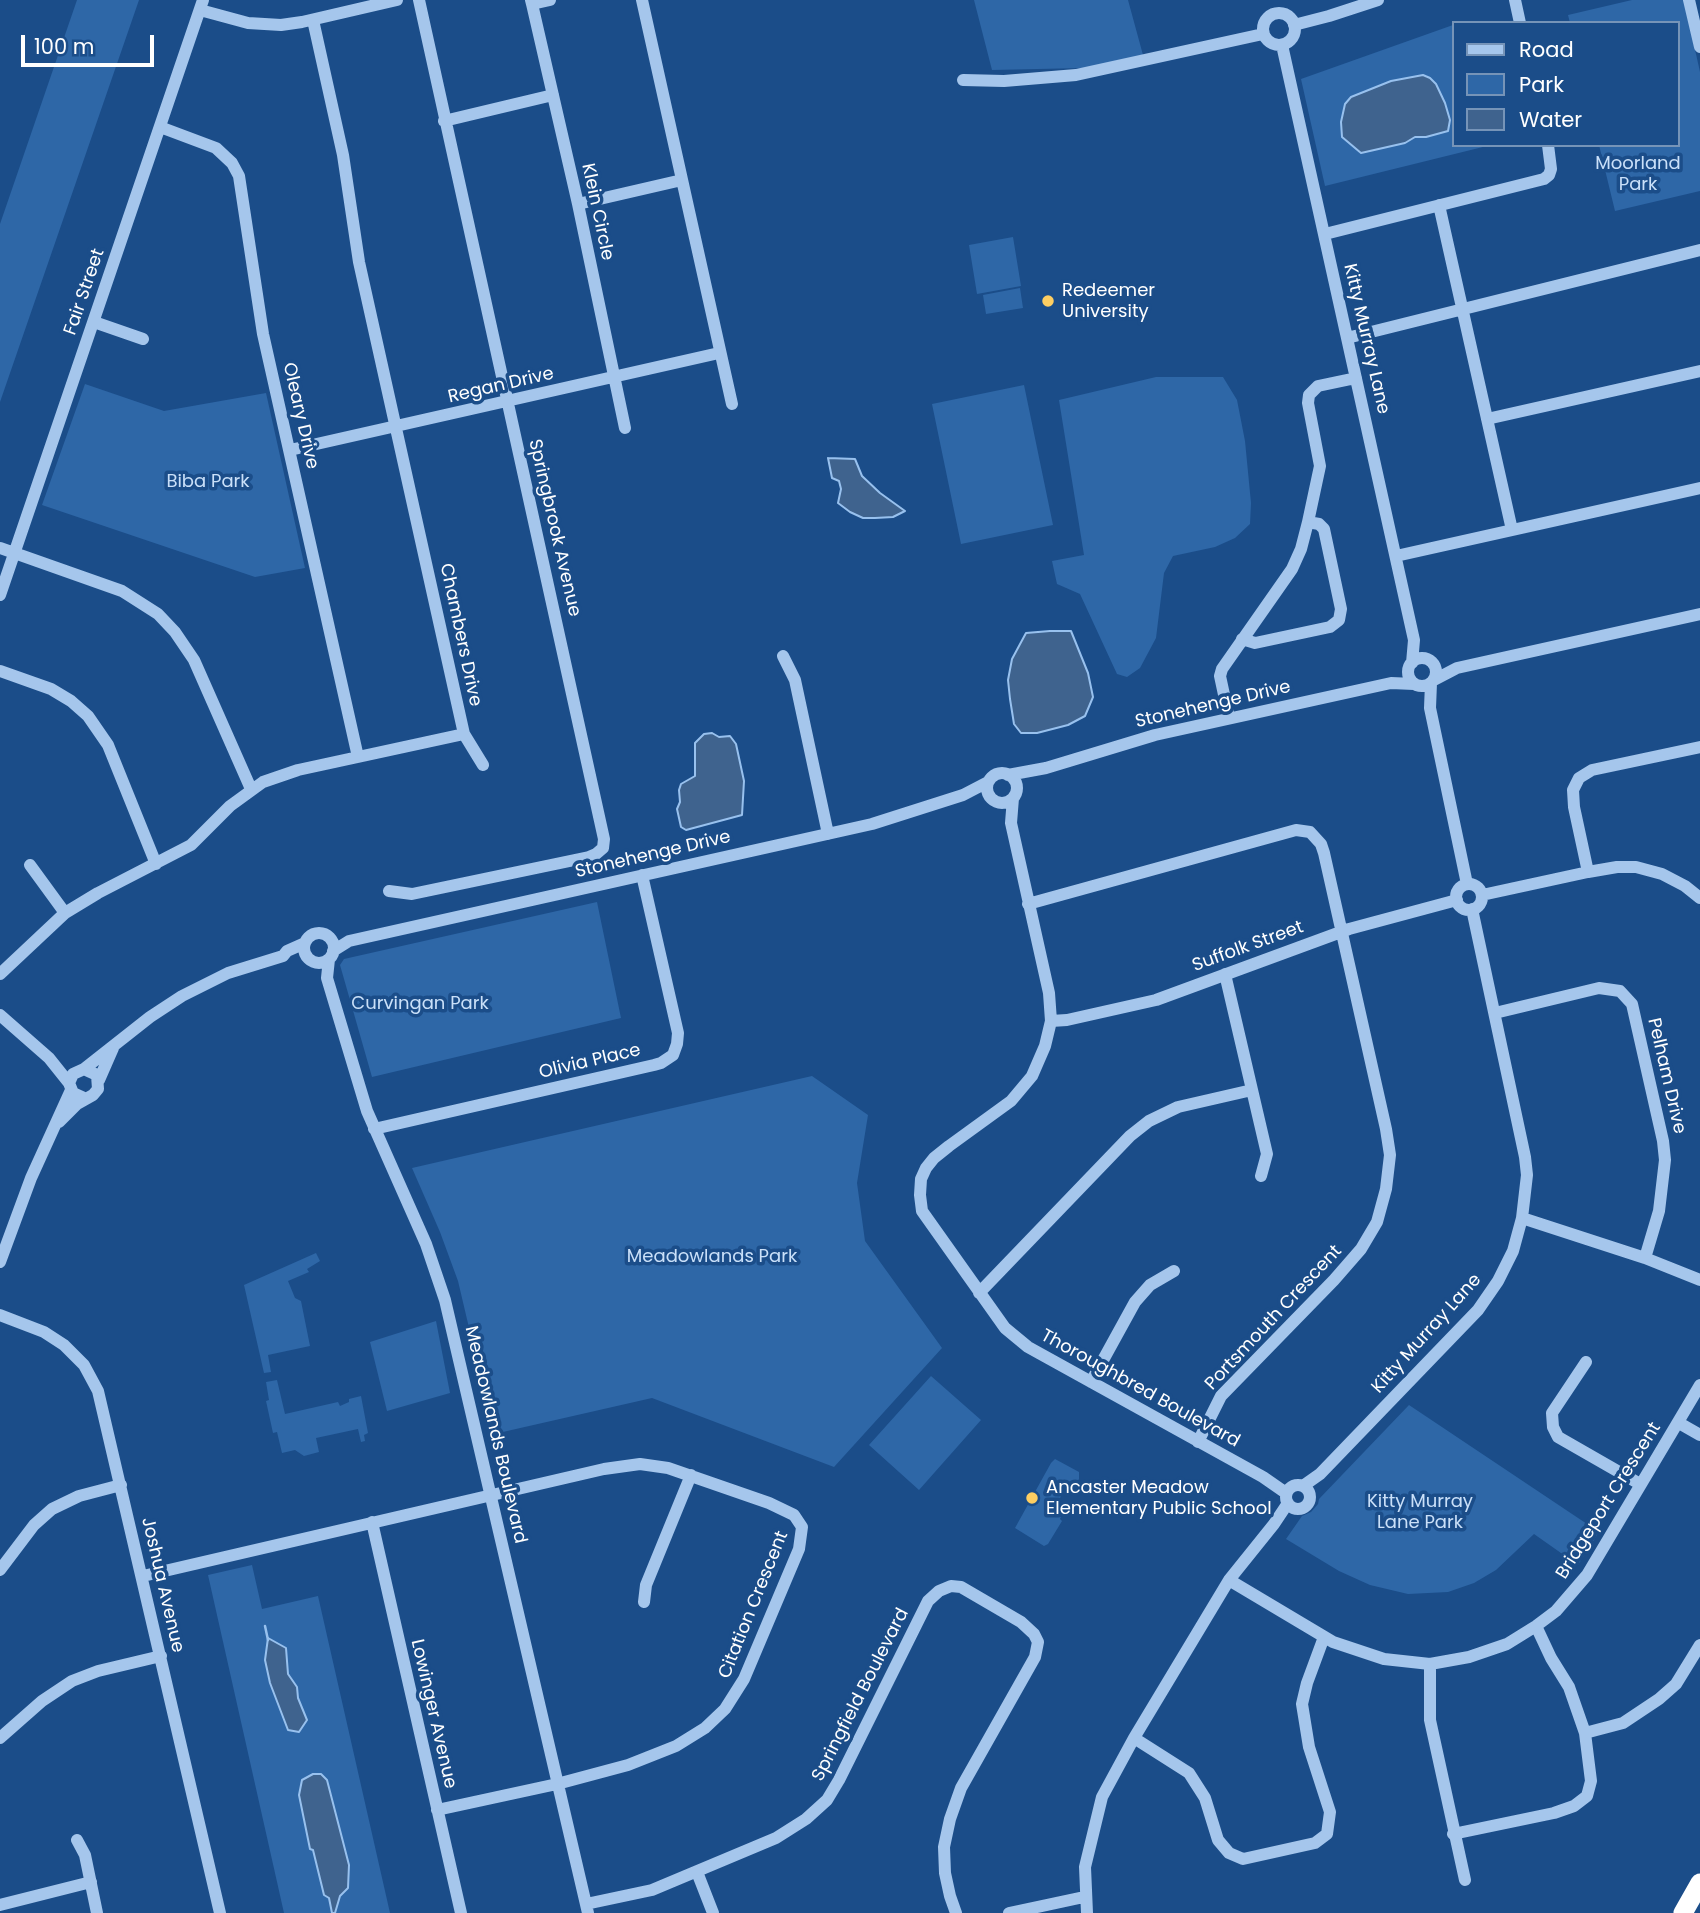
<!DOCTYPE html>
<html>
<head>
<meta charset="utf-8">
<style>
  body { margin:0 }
  #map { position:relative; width:1700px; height:1913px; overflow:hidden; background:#1b4d89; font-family:Poppins,sans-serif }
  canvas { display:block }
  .legend { position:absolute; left:1452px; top:21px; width:228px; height:126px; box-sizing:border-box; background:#1b4d89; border:2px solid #7694b8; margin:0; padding:9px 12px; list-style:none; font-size:21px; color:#fff }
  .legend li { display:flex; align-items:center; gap:14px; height:35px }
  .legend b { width:35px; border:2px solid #7694b8 }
  .scale { position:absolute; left:21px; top:35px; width:133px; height:32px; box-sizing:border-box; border:4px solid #fff; border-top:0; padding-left:9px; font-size:21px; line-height:24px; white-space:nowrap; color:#fff; -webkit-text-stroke:5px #1b4d89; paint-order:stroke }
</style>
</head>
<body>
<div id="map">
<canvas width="1700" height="1913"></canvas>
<ul class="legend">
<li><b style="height:9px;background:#a5c6ec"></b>Road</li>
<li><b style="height:19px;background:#2e67a7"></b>Park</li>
<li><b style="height:19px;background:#3f638e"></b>Water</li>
</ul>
<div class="scale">100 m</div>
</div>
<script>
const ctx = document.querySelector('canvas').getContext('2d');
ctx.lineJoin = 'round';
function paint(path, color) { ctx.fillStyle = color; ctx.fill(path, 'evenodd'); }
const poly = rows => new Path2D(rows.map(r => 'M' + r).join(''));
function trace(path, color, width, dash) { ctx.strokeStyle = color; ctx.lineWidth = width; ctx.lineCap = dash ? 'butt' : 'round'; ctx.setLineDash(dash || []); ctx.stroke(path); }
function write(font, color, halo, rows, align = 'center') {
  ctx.font = font + ' Poppins,sans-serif'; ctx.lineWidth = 7; ctx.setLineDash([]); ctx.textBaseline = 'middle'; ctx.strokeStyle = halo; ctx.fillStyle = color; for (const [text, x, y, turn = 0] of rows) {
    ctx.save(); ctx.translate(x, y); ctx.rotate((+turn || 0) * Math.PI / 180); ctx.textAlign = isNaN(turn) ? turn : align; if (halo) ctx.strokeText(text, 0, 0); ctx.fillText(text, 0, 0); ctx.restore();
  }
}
const green = poly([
  [77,0,139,0,0,402,0,224],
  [974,0,1128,0,1143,55,1084,68,992,70],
  [1632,0,1684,0,1700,72,1700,191,1615,211,1599,145,1677,145,1677,23,1570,23,1568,15],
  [1453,25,1453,145,1491,145,1325,186,1301,79],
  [1013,237,1021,286,977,294,969,245],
  [1020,288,1023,308,986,314,983,295],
  [1156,377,1223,377,1237,400,1245,441,1251,503,1250,524,1235,538,1215,547,1173,556,1164,573,1156,638,1140,668,1127,677,1117,674,1080,594,1057,584,1052,561,1084,555,1059,400],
  [85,384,164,411,266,393,305,568,255,577,42,505],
  [1024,385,1053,525,961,544,932,404],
  [597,902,621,1018,372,1077,340,965,344,959],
  [812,1076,868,1115,857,1183,865,1241,942,1348,834,1467,652,1398,494,1434,458,1281,440,1232,412,1168],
  [316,1253,320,1261,307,1269,309,1272,288,1281,295,1298,301,1301,310,1346,268,1355,271,1372,264,1373,244,1285],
  [436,1321,450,1393,387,1411,370,1342],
  [931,1376,981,1420,919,1490,869,1445],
  [277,1380,285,1414,338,1402,340,1406,349,1402,349,1399,361,1396,368,1433,364,1435,365,1441,361,1442,358,1429,316,1438,319,1452,304,1456,295,1450,282,1453,277,1432,273,1433,266,1401,269,1400,266,1382],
  [1409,1405,1599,1532,1578,1565,1534,1534,1496,1570,1474,1583,1448,1592,1408,1594,1370,1585,1339,1571,1286,1539,1302,1516,1311,1512,1318,1504,1319,1499],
  [1055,1459,1079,1472,1079,1479,1075,1485,1069,1483,1054,1508,1062,1514,1060,1519,1062,1521,1048,1544,1044,1546,1015,1528,1051,1463],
  [252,1565,262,1609,318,1596,390,1913,284,1913,208,1575]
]);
const water = poly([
  [1423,75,1430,78,1436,84,1445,103,1450,120,1448,131,1426,137,1415,137,1405,143,1361,153,1342,137,1341,122,1345,104,1351,97,1391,81,1423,75],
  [828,458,855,459,862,476,880,493,905,511,893,517,875,518,863,518,850,512,838,503,841,489,839,481,832,478,828,458],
  [1050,631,1071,631,1088,673,1093,697,1085,716,1068,725,1037,733,1021,733,1014,724,1010,699,1008,680,1012,659,1026,633,1050,631],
  [712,733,719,737,730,736,736,744,744,781,742,815,686,830,681,827,677,809,680,802,679,790,681,784,695,776,695,743,704,734,712,733],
  [268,1638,286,1648,288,1674,297,1687,298,1698,307,1720,299,1732,288,1730,270,1683,265,1660,268,1638],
  [313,1774,321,1774,327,1780,349,1865,348,1888,340,1896,335,1913,332,1913,329,1898,324,1895,313,1850,310,1849,299,1795,302,1780,313,1774]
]);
const stream = poly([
  [265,1626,268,1640]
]);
const minor = poly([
  [531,0,532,4,550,0],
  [642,0,732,404],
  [1515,0,1520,23],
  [1689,0,1700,47],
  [532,4,578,204,625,428],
  [200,10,248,23,281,25,302,22,397,0],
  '1263 29a16 16 0 1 1 32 0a16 16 0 1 1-32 0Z',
  [313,20,343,155,359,262,464,734,483,765],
  [1294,25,1329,16,1378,0],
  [1282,45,1414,640,1412,663],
  [963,80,1004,81,1076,75,1263,34],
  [444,121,553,95],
  [160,127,216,148,232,163,239,176,263,334,358,757],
  [578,204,682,180],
  [1439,205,1512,530],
  [1325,234,1544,179,1549,175,1551,169,1548,145],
  [94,322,143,339],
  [1347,338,1700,250],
  [1487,419,1700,371],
  [290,450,719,353],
  [0,548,122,591,158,614,175,632,194,660,251,789],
  [1396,556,1700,488],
  [0,595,203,0],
  [1242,639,1255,643,1330,627,1339,620,1341,609,1324,529,1319,524,1308,522],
  [783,656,795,680,828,834],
  '1408 672a14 14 0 1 1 28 0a14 14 0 1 1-28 0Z',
  [0,671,51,689,71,701,88,716,108,745,156,864],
  [1434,680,1457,668,1700,614],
  [1431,683,1430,708,1467,884],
  [1229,718,1220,676,1222,669,1292,569,1301,549,1308,522,1320,466,1308,403,1309,395,1318,386,1356,378],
  '987 788a15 15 0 1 1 30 0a15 15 0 1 1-30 0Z',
  [1008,775,1046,768,1155,735,1391,683,1414,684],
  [1013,798,1011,823,1049,993,1051,1021,1045,1046,1032,1076,1011,1101,949,1146,934,1158,926,1168,921,1179,920,1195,922,1211,1005,1328,1028,1347,1263,1477,1286,1493],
  [30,865,65,913],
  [1588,872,1574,807,1573,790,1579,778,1592,770,1700,747],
  '1456 897a13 13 0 1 1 26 0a13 13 0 1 1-26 0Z',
  [389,891,412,894,589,857,596,854,603,848,604,839,419,0],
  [1482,895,1588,872,1617,867,1636,867,1662,874,1685,886,1700,898],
  [1028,904,1296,830,1310,832,1321,844,1324,853,1386,1129,1390,1155,1386,1189,1377,1222,1361,1249,1334,1280,1221,1396,1198,1442],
  '304 948a15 15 0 1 1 30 0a15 15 0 1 1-30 0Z',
  [333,951,349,941,872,824,963,795,988,782],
  [329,959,327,978,367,1111,426,1244,445,1300,588,1913],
  [0,974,65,913,98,893,191,845,230,806,263,782,298,770,464,734],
  [1225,974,1267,1154,1261,1176],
  [1495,1013,1599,988,1620,991,1632,1004,1663,1141,1665,1160,1659,1211,1645,1258],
  [0,1015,49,1058,69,1083],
  [1051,1021,1067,1020,1156,1000,1349,929,1457,900],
  [84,1069,150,1017,182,996,228,973,283,956,287,951,305,943],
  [99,1080,113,1048],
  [59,1122,77,1104,93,1095,98,1089,97,1075,84,1069,73,1074,69,1083,73,1093,84,1098],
  [374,1129,654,1065,661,1063,673,1055,677,1044,678,1033,642,875],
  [1522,1218,1645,1258,1700,1280],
  [0,1262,31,1178,71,1090],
  [979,1293,1130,1136,1149,1121,1178,1107,1252,1090],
  [0,1315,44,1332,64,1345,84,1365,98,1391,220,1913],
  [1586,1362,1552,1413,1553,1427,1558,1437,1640,1484],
  [1091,1382,1135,1302,1150,1285,1174,1271],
  [1679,1423,1700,1435],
  '1286 1497a12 12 0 1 1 24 0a12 12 0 1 1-24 0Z',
  [1303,1486,1320,1474,1478,1310,1498,1281,1513,1251,1522,1218,1527,1175,1525,1157,1472,909],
  [372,1522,461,1913],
  [0,1570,34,1525,52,1509,79,1496,121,1485],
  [143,1576,604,1469,640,1464,668,1468,769,1503,794,1515,802,1527,799,1549,744,1679,725,1709,705,1728,676,1746,628,1765,557,1784,437,1810],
  [1229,1580,1333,1642,1384,1659,1430,1664,1469,1657,1507,1644,1536,1626,1556,1611,1587,1575,1700,1385],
  [644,1602,646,1585,691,1475],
  [1430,1664,1430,1720,1465,1880],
  [1585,1733,1623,1723,1659,1699,1676,1684,1700,1645],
  [0,1738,42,1701,72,1681,98,1671,161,1656],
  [1134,1738,1189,1773,1205,1798,1218,1840,1229,1853,1243,1859,1315,1843,1327,1834,1330,1812,1309,1747,1302,1704,1307,1683,1324,1637],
  [1453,1834,1554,1813,1574,1806,1587,1796,1591,1781,1585,1733,1569,1687,1551,1658,1536,1626],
  [77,1840,85,1855,97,1913],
  [697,1872,713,1913],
  [586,1904,652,1890,776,1838,806,1819,827,1800,839,1780,928,1601,939,1591,951,1586,961,1587,1021,1622,1034,1634,1038,1642,1035,1657,961,1788,950,1819,944,1847,945,1873,950,1896,956,1913],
  [0,1905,91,1882],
  [1009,1913,1084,1897],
  [1087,1913,1085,1867,1102,1797,1134,1738,1229,1580,1274,1524,1288,1503]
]);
const highway = poly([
  [1683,1913,1700,1883]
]);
const markers = [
  [1048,301,7,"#fdce62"],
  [1032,1498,7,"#fdce62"]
];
const parkNames = [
  ["Moorland",1638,164],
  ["Park",1638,185],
  ["Biba Park",208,482],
  ["Curvingan Park",420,1004],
  ["Meadowlands Park",712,1257],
  ["Kitty Murray",1420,1502],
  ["Lane Park",1420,1523]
];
const streetNames = [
  ["Klein Circle",597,212,78],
  ["Fair Street",85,292,-71],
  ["Kitty Murray Lane",1366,339,77],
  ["Regan Drive",501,386,-13],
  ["Oleary Drive",300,416,77],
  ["Springbrook Avenue",554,528,77],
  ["Chambers Drive",460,635,78],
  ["Stonehenge Drive",1213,705,-13],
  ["Stonehenge Drive",653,855,-13],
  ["Suffolk Street",1248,947,-20],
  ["Olivia Place",590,1062,-13],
  ["Pelham Drive",1666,1076,77],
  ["Portsmouth Crescent",1274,1318,-47],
  ["Kitty Murray Lane",1427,1334,-48],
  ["Thoroughbred Boulevard",1140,1389,29],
  ["Meadowlands Boulevard",495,1435,77],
  ["Bridgeport Crescent",1609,1501,-58],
  ["Joshua Avenue",162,1585,77],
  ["Citation Crescent",754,1605,-68],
  ["Springfield Boulevard",861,1695,-63],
  ["Lowinger Avenue",433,1714,77]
];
const poiNames = [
  ["Redeemer",1062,291],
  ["University",1062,312],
  ["Ancaster Meadow",1046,1488],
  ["Elementary Public School",1046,1509]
];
paint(green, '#2e67a7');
paint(water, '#3f638e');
trace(water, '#98c1ee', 2);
trace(stream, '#98c1ee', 2.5);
trace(minor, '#a5c6ec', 12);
trace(highway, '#fff', 19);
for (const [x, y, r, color] of markers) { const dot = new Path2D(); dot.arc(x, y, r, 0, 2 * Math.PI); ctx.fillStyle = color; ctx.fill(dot); trace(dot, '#1b4d89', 2.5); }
write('18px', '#cae0f9', '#1b4d89', parkNames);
write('18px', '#fff', '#1b4d89', streetNames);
write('18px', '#fff', '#1b4d89', poiNames, 'left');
</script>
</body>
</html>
